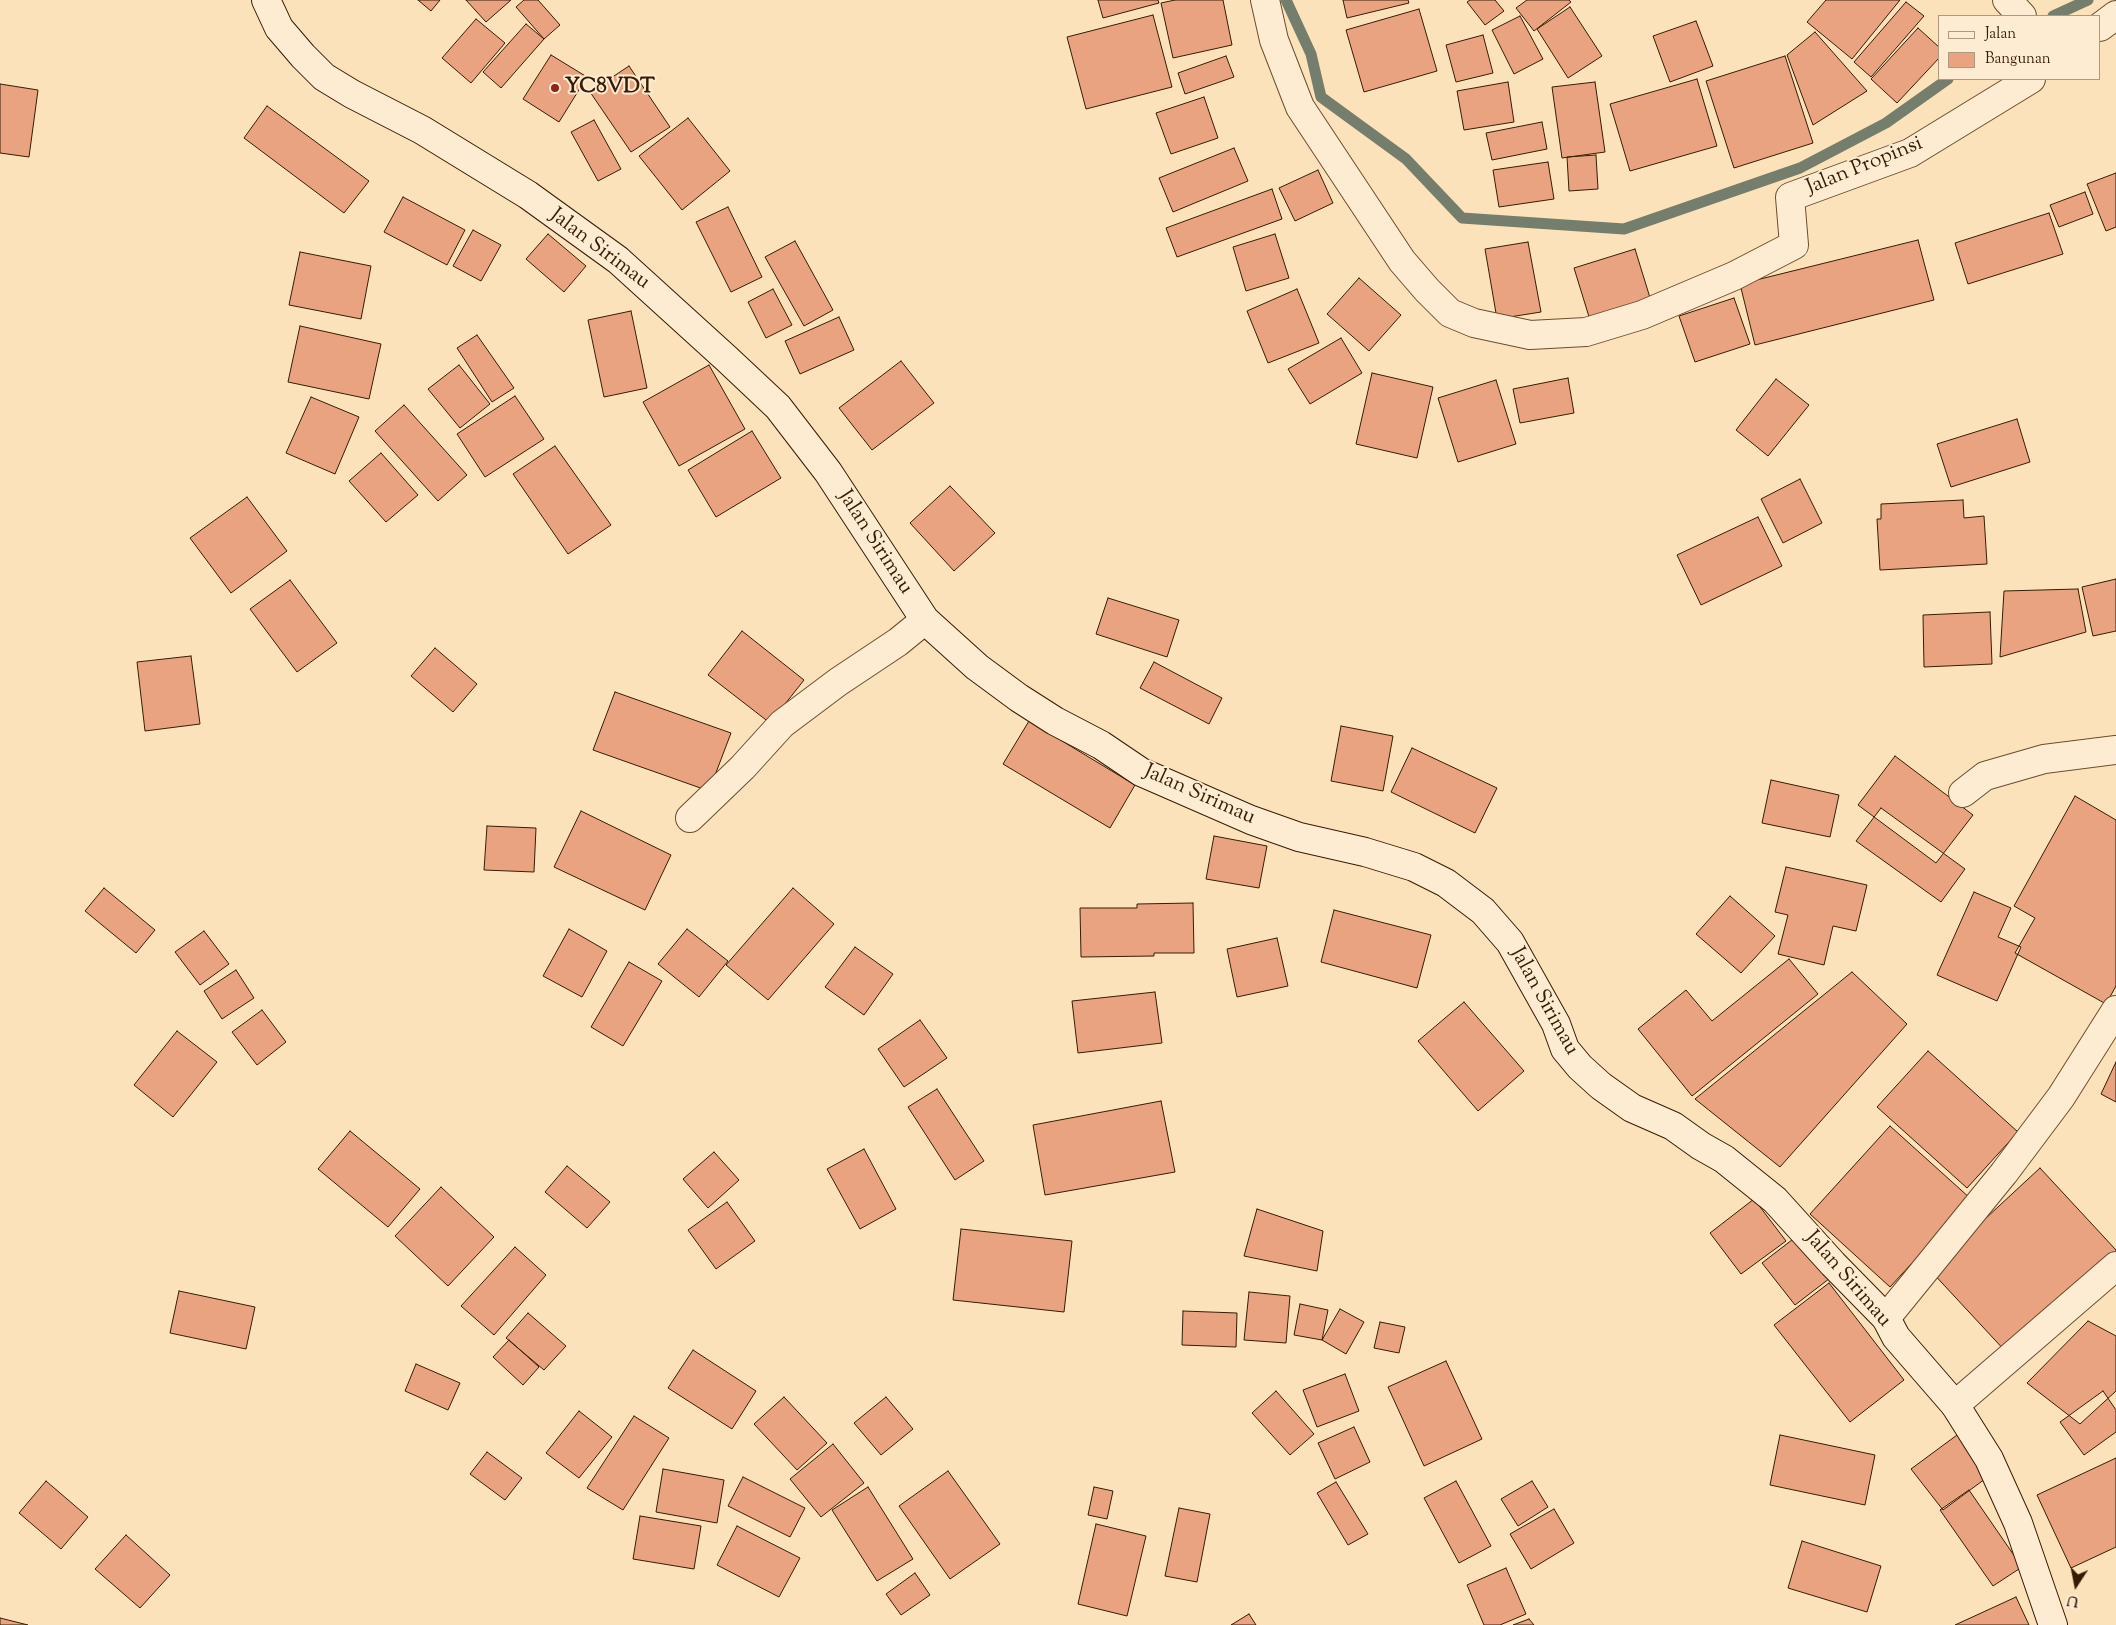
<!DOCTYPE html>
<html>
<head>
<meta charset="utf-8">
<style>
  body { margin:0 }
  #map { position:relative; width:2116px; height:1625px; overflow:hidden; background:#fce2ba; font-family:"Sorts Mill Goudy",serif }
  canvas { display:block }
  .legend { position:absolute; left:1938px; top:15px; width:162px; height:65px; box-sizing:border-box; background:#fdecd2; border:1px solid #ad997f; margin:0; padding:6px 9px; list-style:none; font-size:15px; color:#361c03 }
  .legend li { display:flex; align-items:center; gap:10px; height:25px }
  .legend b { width:25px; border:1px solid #ad997f }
  .north { position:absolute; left:2051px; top:1560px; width:50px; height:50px; -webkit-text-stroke:4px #fdecd2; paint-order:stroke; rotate:191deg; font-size:14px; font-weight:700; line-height:20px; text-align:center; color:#361c03 }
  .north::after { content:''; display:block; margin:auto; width:18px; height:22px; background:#361c03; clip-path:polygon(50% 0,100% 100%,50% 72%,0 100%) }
</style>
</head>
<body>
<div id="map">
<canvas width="2116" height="1625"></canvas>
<ul class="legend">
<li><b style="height:6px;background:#fdecd2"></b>Jalan</li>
<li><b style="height:14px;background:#eaa381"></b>Bangunan</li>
</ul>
<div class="north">U</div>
</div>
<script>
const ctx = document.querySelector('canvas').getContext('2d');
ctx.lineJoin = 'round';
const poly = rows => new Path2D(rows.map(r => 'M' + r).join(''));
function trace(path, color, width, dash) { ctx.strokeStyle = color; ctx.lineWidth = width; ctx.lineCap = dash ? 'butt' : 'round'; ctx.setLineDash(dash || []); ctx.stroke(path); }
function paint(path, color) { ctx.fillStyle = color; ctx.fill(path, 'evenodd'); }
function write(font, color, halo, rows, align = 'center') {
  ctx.font = font + ' "Sorts Mill Goudy",serif'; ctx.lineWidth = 4; ctx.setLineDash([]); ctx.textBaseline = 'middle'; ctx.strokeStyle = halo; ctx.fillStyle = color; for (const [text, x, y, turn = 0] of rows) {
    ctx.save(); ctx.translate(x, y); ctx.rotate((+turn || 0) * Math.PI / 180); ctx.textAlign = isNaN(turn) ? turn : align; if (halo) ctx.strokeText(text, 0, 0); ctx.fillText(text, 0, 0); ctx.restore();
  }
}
const stream = poly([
  [1286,0,1311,54,1321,97,1406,159,1462,218,1624,229,1800,168,1886,123,1948,79],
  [2053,16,2088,0]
]);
const building = poly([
  [418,0,440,0,431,11,418,0],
  [466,0,511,0,486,22,466,0],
  [524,0,538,0,560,25,544,39,516,7,524,0],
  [1098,0,1158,0,1159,3,1103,18,1098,0],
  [1175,0,1223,0,1232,45,1173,58,1161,3,1175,0],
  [1343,0,1408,0,1409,3,1347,18,1343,0],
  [1470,0,1495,0,1504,11,1485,25,1467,2,1470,0],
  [1527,0,1569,0,1571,2,1534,31,1516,8,1527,0],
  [1826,0,1900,0,1852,59,1807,22,1826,0],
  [1906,2,1924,16,1871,77,1854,62,1906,2],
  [1570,7,1602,56,1568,78,1537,29,1570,7],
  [1419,9,1437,71,1364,92,1346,30,1419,9],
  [1153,15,1172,87,1086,109,1067,37,1153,15],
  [1520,16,1543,59,1514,74,1492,30,1520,16],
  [476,19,505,43,471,83,442,58,476,19],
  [1696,21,1713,66,1670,82,1653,36,1696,21],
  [526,24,544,39,501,88,483,72,526,24],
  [1918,28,1940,48,1940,57,1897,103,1871,79,1918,28],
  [1815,32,1867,91,1813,125,1787,55,1815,32],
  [1483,35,1493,73,1456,82,1446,45,1483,35],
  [551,55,587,77,559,122,523,99,551,55],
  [1226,56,1234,77,1185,94,1178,73,1226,56],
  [1785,56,1813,143,1734,168,1706,81,1785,56],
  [629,66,670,127,631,152,590,92,629,66],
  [1697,79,1717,146,1630,171,1610,104,1697,79],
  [1508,82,1514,122,1464,130,1457,91,1508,82],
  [1595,82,1605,152,1562,158,1552,87,1595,82],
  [0,84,38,90,29,157,0,153,0,84],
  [1204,97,1218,138,1171,154,1156,113,1204,97],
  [267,106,369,181,344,213,244,138,267,106],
  [688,118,730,171,682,210,639,156,688,118],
  [594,120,621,169,598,181,571,132,594,120],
  [1542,122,1547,149,1492,160,1486,133,1542,122],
  [1234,148,1248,181,1173,212,1159,178,1234,148],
  [1596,155,1598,189,1569,191,1567,157,1596,155],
  [1548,162,1554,199,1499,207,1493,170,1548,162],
  [1318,170,1333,203,1295,221,1279,188,1318,170],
  [2116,173,2116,227,2106,231,2087,184,2116,173],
  [1272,189,1282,219,1177,257,1166,228,1272,189],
  [2085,192,2093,214,2059,227,2050,205,2085,192],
  [403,197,465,230,447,265,384,232,403,197],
  [728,207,762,277,731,292,696,222,728,207],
  [2049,213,2063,254,1968,284,1955,243,2049,213],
  [473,230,501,245,481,281,453,266,473,230],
  [548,234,586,266,564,292,526,259,548,234],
  [1275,234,1289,278,1246,291,1233,247,1275,234],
  [1918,240,1934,300,1755,345,1740,284,1918,240],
  [795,241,833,310,804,326,765,257,795,241],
  [1528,242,1541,312,1497,319,1485,249,1528,242],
  [1635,249,1651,301,1590,320,1574,268,1635,249],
  [300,252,371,266,361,319,289,305,300,252],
  [1359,278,1401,315,1369,351,1327,314,1359,278],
  [773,289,792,325,766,338,748,302,773,289],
  [1297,289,1319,343,1268,363,1247,311,1297,289],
  [1734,298,1750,344,1695,362,1679,316,1734,298],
  [631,311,647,388,604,397,588,320,631,311],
  [839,317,854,350,800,374,785,341,839,317],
  [300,326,381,344,369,399,288,382,300,326],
  [477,335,514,388,492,402,457,348,477,335],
  [1341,338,1362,373,1310,404,1288,369,1341,338],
  [901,361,934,403,872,450,839,408,901,361],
  [459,365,490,404,460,428,428,389,459,365],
  [709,365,745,429,679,466,643,402,709,365],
  [1372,373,1433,387,1417,458,1356,444,1372,373],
  [1568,378,1574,413,1520,423,1513,389,1568,378],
  [1776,379,1809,405,1768,456,1736,430,1776,379],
  [1496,380,1516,444,1458,462,1438,398,1496,380],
  [515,396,544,439,485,477,457,434,515,396],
  [311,397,359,417,335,474,286,453,311,397],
  [404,405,467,475,438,501,375,431,404,405],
  [2017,419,2030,462,1951,487,1937,444,2017,419],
  [752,431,781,478,716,517,688,470,752,431],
  [555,446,611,525,568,554,513,474,555,446],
  [381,453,418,495,386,522,349,481,381,453],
  [1800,479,1822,523,1783,543,1761,499,1800,479],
  [950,486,995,533,954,571,910,523,950,486],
  [247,497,287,551,231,593,190,538,247,497],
  [1963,500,1964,518,1984,516,1987,564,1880,570,1877,519,1881,519,1881,504,1963,500],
  [1758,517,1782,566,1701,605,1677,555,1758,517],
  [2116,579,2116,631,2093,636,2082,587,2116,579],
  [290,580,337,643,297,672,250,609,290,580],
  [2078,589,2086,632,2000,657,2004,591,2078,589],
  [1108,598,1179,620,1167,657,1096,634,1108,598],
  [1990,612,1992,664,1924,667,1923,615,1990,612],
  [742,631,804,680,770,723,708,675,742,631],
  [435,648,477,684,453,712,411,676,435,648],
  [191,656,200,724,145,731,137,662,191,656],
  [1154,662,1222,698,1209,724,1140,688,1154,662],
  [615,692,731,733,709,791,593,750,615,692],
  [1029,721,1135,785,1110,828,1003,764,1029,721],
  [1341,726,1393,736,1383,791,1331,781,1341,726],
  [1412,748,1497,788,1475,833,1391,792,1412,748],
  [1895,756,1973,815,1936,863,1858,805,1895,756],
  [1771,780,1839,795,1830,837,1762,823,1771,780],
  [2075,796,2116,820,2116,986,2106,1004,2015,953,2035,918,2014,906,2075,796],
  [1881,808,1965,869,1941,902,1856,841,1881,808],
  [581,811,671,855,645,910,554,867,581,811],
  [487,826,536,828,534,872,484,870,487,826],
  [1214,836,1267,846,1259,888,1206,879,1214,836],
  [1786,867,1867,885,1856,931,1833,926,1824,965,1778,954,1788,915,1775,912,1786,867],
  [104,888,155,930,136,953,85,911,104,888],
  [793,888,834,924,768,1000,726,965,793,888],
  [1974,892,2011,908,1998,937,2021,947,1997,1001,1937,975,1974,892],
  [1730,896,1775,936,1741,973,1696,934,1730,896],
  [1193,903,1194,953,1154,953,1154,956,1081,957,1080,908,1137,908,1137,904,1193,903],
  [1334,910,1431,935,1417,988,1321,962,1334,910],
  [569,929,607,951,582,997,543,976,569,929],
  [687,929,728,961,699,997,658,964,687,929],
  [204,931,229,964,200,985,175,952,204,931],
  [1277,938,1288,986,1237,997,1227,949,1277,938],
  [855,947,893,974,864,1015,825,987,855,947],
  [1789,959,1818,994,1692,1096,1638,1029,1686,990,1712,1021,1789,959],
  [629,962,662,981,623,1046,591,1027,629,962],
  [236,970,254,998,222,1019,204,991,236,970],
  [1852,972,1907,1024,1780,1167,1695,1099,1852,972],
  [1155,992,1162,1043,1078,1053,1072,1001,1155,992],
  [1464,1002,1524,1071,1478,1111,1418,1041,1464,1002],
  [262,1010,286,1042,257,1065,232,1032,262,1010],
  [920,1020,947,1058,904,1087,878,1049,920,1020],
  [177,1031,217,1062,173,1117,134,1085,177,1031],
  [1928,1051,2018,1132,1967,1188,1877,1107,1928,1051],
  [2116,1062,2116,1102,2101,1094,2116,1062],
  [937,1089,984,1161,955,1180,908,1107,937,1089],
  [1161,1101,1175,1172,1045,1195,1033,1125,1161,1101],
  [1890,1126,1971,1199,1890,1287,1810,1214,1890,1126],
  [350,1131,420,1189,388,1227,318,1169,350,1131],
  [864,1149,896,1209,860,1229,827,1169,864,1149],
  [714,1152,739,1180,708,1208,683,1179,714,1152],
  [567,1166,610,1202,587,1228,545,1192,567,1166],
  [2040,1168,2116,1250,2116,1254,2007,1353,1930,1270,2040,1168],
  [441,1187,494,1237,448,1286,395,1236,441,1187],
  [1754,1199,1786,1241,1741,1274,1710,1233,1754,1199],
  [727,1202,755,1241,716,1269,688,1230,727,1202],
  [1257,1209,1323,1231,1317,1271,1244,1256,1257,1209],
  [961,1229,1072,1241,1064,1312,953,1300,961,1229],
  [1801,1233,1834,1275,1795,1305,1762,1263,1801,1233],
  [515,1247,546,1275,494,1335,461,1306,515,1247],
  [1829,1283,1904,1380,1850,1422,1774,1325,1829,1283],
  [179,1291,255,1307,246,1349,170,1333,179,1291],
  [1249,1292,1290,1296,1286,1343,1244,1340,1249,1292],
  [1300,1304,1328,1310,1322,1340,1294,1335,1300,1304],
  [1340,1309,1364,1322,1346,1354,1322,1340,1340,1309],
  [1183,1311,1237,1313,1236,1347,1182,1345,1183,1311],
  [528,1313,566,1346,544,1370,506,1338,528,1313],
  [2088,1321,2116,1336,2116,1391,2080,1424,2027,1383,2088,1321],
  [1380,1322,1405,1327,1399,1353,1374,1348,1380,1322],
  [509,1340,539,1367,523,1385,493,1357,509,1340],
  [693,1350,756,1391,732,1429,668,1388,693,1350],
  [1446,1361,1482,1439,1424,1466,1388,1387,1446,1361],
  [416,1364,460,1383,448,1410,405,1391,416,1364],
  [1345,1374,1359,1411,1317,1427,1303,1390,1345,1374],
  [1276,1391,1314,1434,1290,1455,1252,1413,1276,1391],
  [2103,1391,2116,1410,2116,1432,2084,1455,2060,1422,2103,1391],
  [784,1397,827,1443,797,1470,754,1424,784,1397],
  [886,1397,913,1429,881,1455,854,1423,886,1397],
  [579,1411,612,1437,579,1478,546,1453,579,1411],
  [634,1416,669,1438,623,1510,587,1488,634,1416],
  [1354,1427,1370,1462,1335,1479,1318,1443,1354,1427],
  [1780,1435,1875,1455,1865,1505,1770,1485,1780,1435],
  [1957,1435,1989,1476,1943,1510,1911,1469,1957,1435],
  [833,1444,864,1483,821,1517,790,1479,833,1444],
  [487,1452,522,1478,505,1500,470,1474,487,1452],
  [2116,1458,2116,1547,2071,1568,2037,1495,2116,1458],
  [663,1469,724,1480,717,1523,656,1512,663,1469],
  [948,1471,1000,1544,950,1579,899,1506,948,1471],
  [743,1477,805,1508,790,1537,728,1506,743,1477],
  [46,1481,88,1517,61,1549,19,1513,46,1481],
  [1456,1481,1491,1546,1459,1563,1424,1498,1456,1481],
  [1532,1481,1548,1507,1518,1526,1501,1499,1532,1481],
  [1336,1482,1368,1534,1348,1545,1317,1493,1336,1482],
  [868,1487,913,1559,877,1581,832,1510,868,1487],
  [1094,1487,1113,1491,1107,1519,1088,1515,1094,1487],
  [1969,1490,2022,1567,1993,1586,1940,1510,1969,1490],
  [1179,1508,1210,1514,1197,1582,1165,1576,1179,1508],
  [1554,1509,1574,1543,1531,1569,1510,1534,1554,1509],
  [640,1516,701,1526,694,1569,633,1559,640,1516],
  [1096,1524,1146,1536,1127,1616,1078,1604,1096,1524],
  [737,1526,800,1558,779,1597,717,1565,737,1526],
  [126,1535,170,1575,140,1608,95,1569,126,1535],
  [1802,1541,1881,1566,1867,1612,1788,1588,1802,1541],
  [1506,1568,1526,1614,1500,1625,1484,1625,1467,1585,1506,1568],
  [915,1573,930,1595,901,1615,886,1594,915,1573],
  [2016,1597,2029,1625,1955,1625,2016,1597],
  [1249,1614,1256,1625,1231,1625,1249,1614],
  [0,1618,28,1625,0,1625,0,1618],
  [1529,1619,1534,1625,1513,1625,1529,1619]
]);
const minor = poly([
  [1265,0,1274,40,1300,107,1402,261,1427,290,1450,313,1474,323,1530,335,1586,332,1642,315,1734,276,1794,245,1790,197,1910,153,2031,79],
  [2007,0,2022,16],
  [2100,27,2116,15],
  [1963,793,1985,776,2044,759,2116,750],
  [690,818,743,767,782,724,838,682,898,642,925,620],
  [1886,1318,2004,1173,2061,1097,2116,1010],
  [1955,1405,2116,1266]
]);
const secondary = poly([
  [266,0,279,28,303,56,324,77,352,94,422,130,528,195,618,260,727,359,778,407,828,472,925,620,977,667,1019,698,1055,721,1101,745,1141,772,1251,820,1299,837,1365,852,1414,867,1446,883,1483,911,1510,942,1556,1024,1565,1049,1580,1067,1601,1086,1632,1108,1673,1126,1701,1146,1724,1159,1775,1200,1833,1264,1886,1318,1896,1337,1955,1405,1989,1459,2018,1523,2053,1625]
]);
const markers = [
  [555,88,5,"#8f2418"]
];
const poiNames = [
  ["YC8VDT",565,88]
];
const streetNames = [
  ["Jalan Propinsi",1865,167,-22],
  ["Jalan Sirimau",599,250,37],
  ["Jalan Sirimau",874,543,57],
  ["Jalan Sirimau",1199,796,24],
  ["Jalan Sirimau",1543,1002,61],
  ["Jalan Sirimau",1847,1280,49]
];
trace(stream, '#757d6c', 11);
paint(building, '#eaa381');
trace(building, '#361c03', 1);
trace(minor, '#684e31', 30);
trace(secondary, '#361c03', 30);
trace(minor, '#fdecd2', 28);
trace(secondary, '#fdecd2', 28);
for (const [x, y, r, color] of markers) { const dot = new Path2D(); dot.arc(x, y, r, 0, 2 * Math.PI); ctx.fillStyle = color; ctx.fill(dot); trace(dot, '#fdecd2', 2); }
write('bold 21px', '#361c03', '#fdecd2', poiNames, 'left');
write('21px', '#361c03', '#fdecd2', streetNames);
</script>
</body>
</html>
